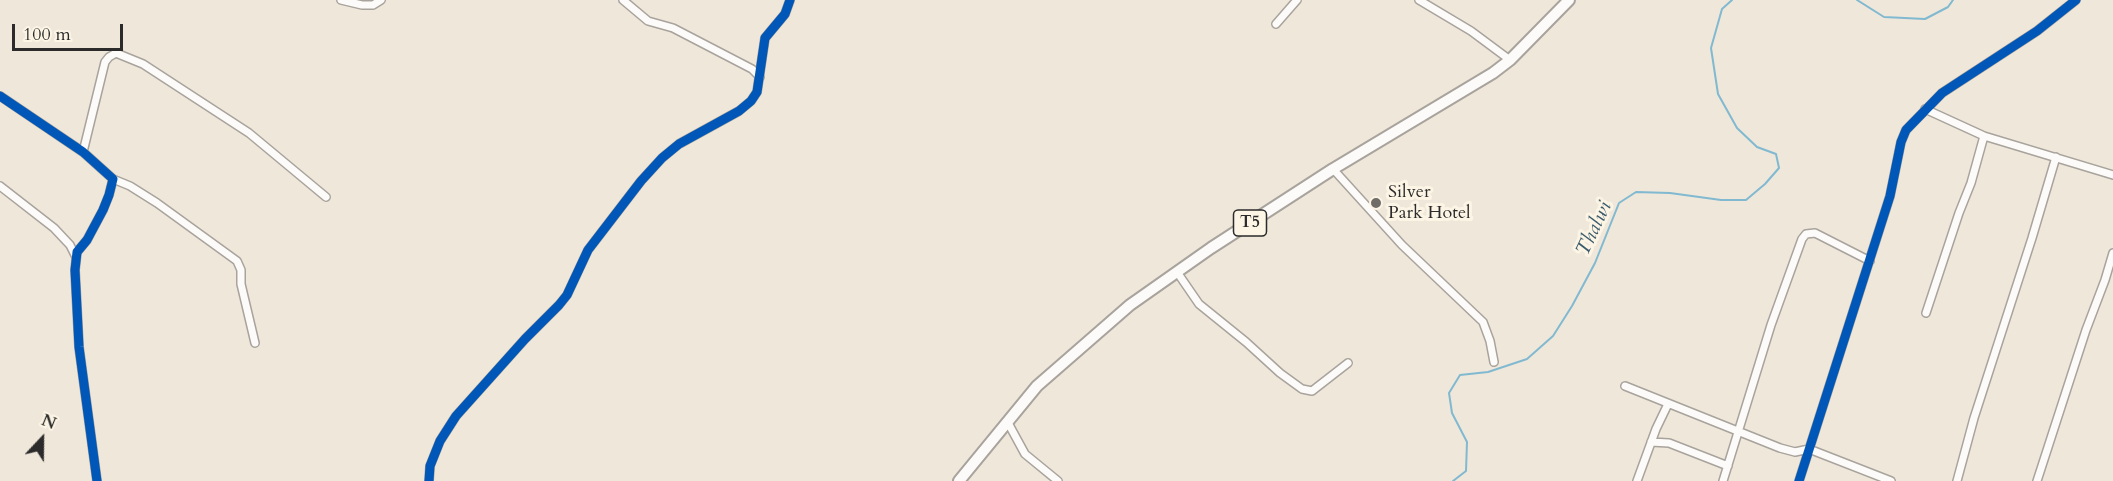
<!DOCTYPE html>
<html>
<head>
<meta charset="utf-8">
<style>
  body { margin:0 }
  #map { position:relative; width:2113px; height:481px; overflow:hidden; background:#efe7da; font-family:Cardo,serif }
  canvas { display:block }
  .north { position:absolute; left:12px; top:409px; width:60px; height:60px; -webkit-text-stroke:4px #fcf5e5; paint-order:stroke; rotate:22deg; font-size:16px; font-weight:700; line-height:24px; text-align:center; color:#2b2b2b }
  .north::after { content:''; display:block; margin:auto; width:21px; height:27px; background:#2b2b2b; clip-path:polygon(50% 0,100% 100%,50% 72%,0 100%) }
  .scale { position:absolute; left:12px; top:24px; width:111px; height:27px; box-sizing:border-box; border:3px solid #2b2b2b; border-top:0; padding-left:8px; font-size:18px; line-height:21px; white-space:nowrap; color:#2b2b2b; -webkit-text-stroke:4px #fcf5e5; paint-order:stroke }
</style>
</head>
<body>
<div id="map">
<canvas width="2113" height="481"></canvas>
<div class="north">N</div>
<div class="scale">100 m</div>
</div>
<script>
const ctx = document.querySelector('canvas').getContext('2d');
ctx.lineJoin = 'round';
const poly = rows => new Path2D(rows.map(r => 'M' + r).join(''));
function trace(path, color, width, dash) { ctx.strokeStyle = color; ctx.lineWidth = width; ctx.lineCap = dash ? 'butt' : 'round'; ctx.setLineDash(dash || []); ctx.stroke(path); }
function write(font, color, halo, rows, align = 'center') {
  ctx.font = font + ' Cardo,serif'; ctx.lineWidth = 6; ctx.setLineDash([]); ctx.textBaseline = 'middle'; ctx.strokeStyle = halo; ctx.fillStyle = color; for (const [text, x, y, turn = 0] of rows) {
    ctx.save(); ctx.translate(x, y); ctx.rotate((+turn || 0) * Math.PI / 180); ctx.textAlign = isNaN(turn) ? turn : align; if (halo) ctx.strokeText(text, 0, 0); ctx.fillText(text, 0, 0); ctx.restore();
  }
}
const stream = poly([
  [1857,0,1884,17,1925,19,1948,7,1953,0],
  [1453,481,1466,471,1467,442,1452,413,1449,393,1460,375,1488,372,1527,359,1553,336,1572,306,1595,263,1619,203,1636,192,1670,193,1721,200,1746,200,1765,184,1779,168,1776,154,1757,147,1737,128,1718,94,1711,48,1722,9,1732,0]
]);
const minor = poly([
  [341,0,362,5,373,5,381,0],
  [623,0,648,21,673,28,752,69,760,77],
  [1419,0,1471,31,1510,60],
  [1276,24,1297,0],
  [0,96,83,152,113,179,109,195,103,210,87,240,77,252,75,270,79,347,97,481],
  [1925,109,1984,136,2113,175],
  [83,152,105,62,109,57,116,53,143,64,249,133,326,197],
  [1333,169,1402,245,1483,322,1490,341,1494,362],
  [113,179,130,186,157,203,237,261,241,270,241,284,255,343],
  [0,186,54,228,70,245,76,257],
  [1177,272,1199,304,1246,342,1280,373,1302,389,1312,391,1348,363],
  [1926,313,1959,213,1971,183,1984,136],
  [1625,386,1780,448,1795,452,1809,449,1891,481],
  [1007,421,1025,454,1058,481],
  [1651,442,1669,443,1728,466],
  [429,481,430,466,440,441,456,416,525,339,559,305,567,295,588,250,641,181,662,158,679,144,739,111,751,101,757,92,765,38,785,14,790,0],
  [1637,481,1656,429,1668,404],
  [1723,481,1771,325,1802,239,1806,234,1815,233,1870,261],
  [1799,481,1890,196,1901,142,1906,130,1942,93,2037,31,2076,0],
  [1957,481,1974,418,2032,238,2056,157],
  [2037,481,2086,330,2105,280,2113,253]
]);
const trunk = poly([
  [959,481,1037,386,1130,305,1211,248,1333,169,1493,73,1510,60,1569,0]
]);
const cycleway = poly([
  [0,96,83,152,113,179,109,195,103,210,87,240,77,252,75,270,79,347,97,481],
  [429,481,430,466,440,441,456,416,525,339,559,305,567,295,588,250,641,181,662,158,679,144,739,111,751,101,757,92,765,38,785,14,790,0],
  [1799,481,1890,196,1901,142,1906,130,1942,93,2037,31,2076,0]
]);
const markers = [
  [1376,203,6,"#706d68"]
];
const shields = [
  [1250,223,33]
];
const shieldNames = [
  ["T5",1250,223]
];
const poiNames = [
  ["Silver",1388,193],
  ["Park Hotel",1388,214]
];
const waterNames = [
  ["Thalwi",1595,229,-65]
];
trace(stream, '#81b9d1', 2);
trace(minor, '#a8a39c', 10);
trace(trunk, '#a8a39c', 14);
trace(minor, '#fdfbf9', 7);
trace(trunk, '#fdfbf9', 10);
trace(cycleway, '#0057b8', 9);
for (const [x, y, r, color] of markers) { const dot = new Path2D(); dot.arc(x, y, r, 0, 2 * Math.PI); ctx.fillStyle = color; ctx.fill(dot); trace(dot, '#fcf5e5', 2); }
for (const [x, y, w] of shields) { const box = new Path2D(); box.roundRect(x - w / 2, y - 13, w, 26, 4.5); ctx.fillStyle = '#fcf5e5'; ctx.fill(box); trace(box, '#2b2b2b', 1.5); }
write('bold 16px', '#2b2b2b', null, shieldNames);
write('18px', '#2b2b2b', '#fcf5e5', poiNames, 'left');
write('italic 20px', '#3b5c6c', '#fcf5e5', waterNames);
</script>
</body>
</html>
